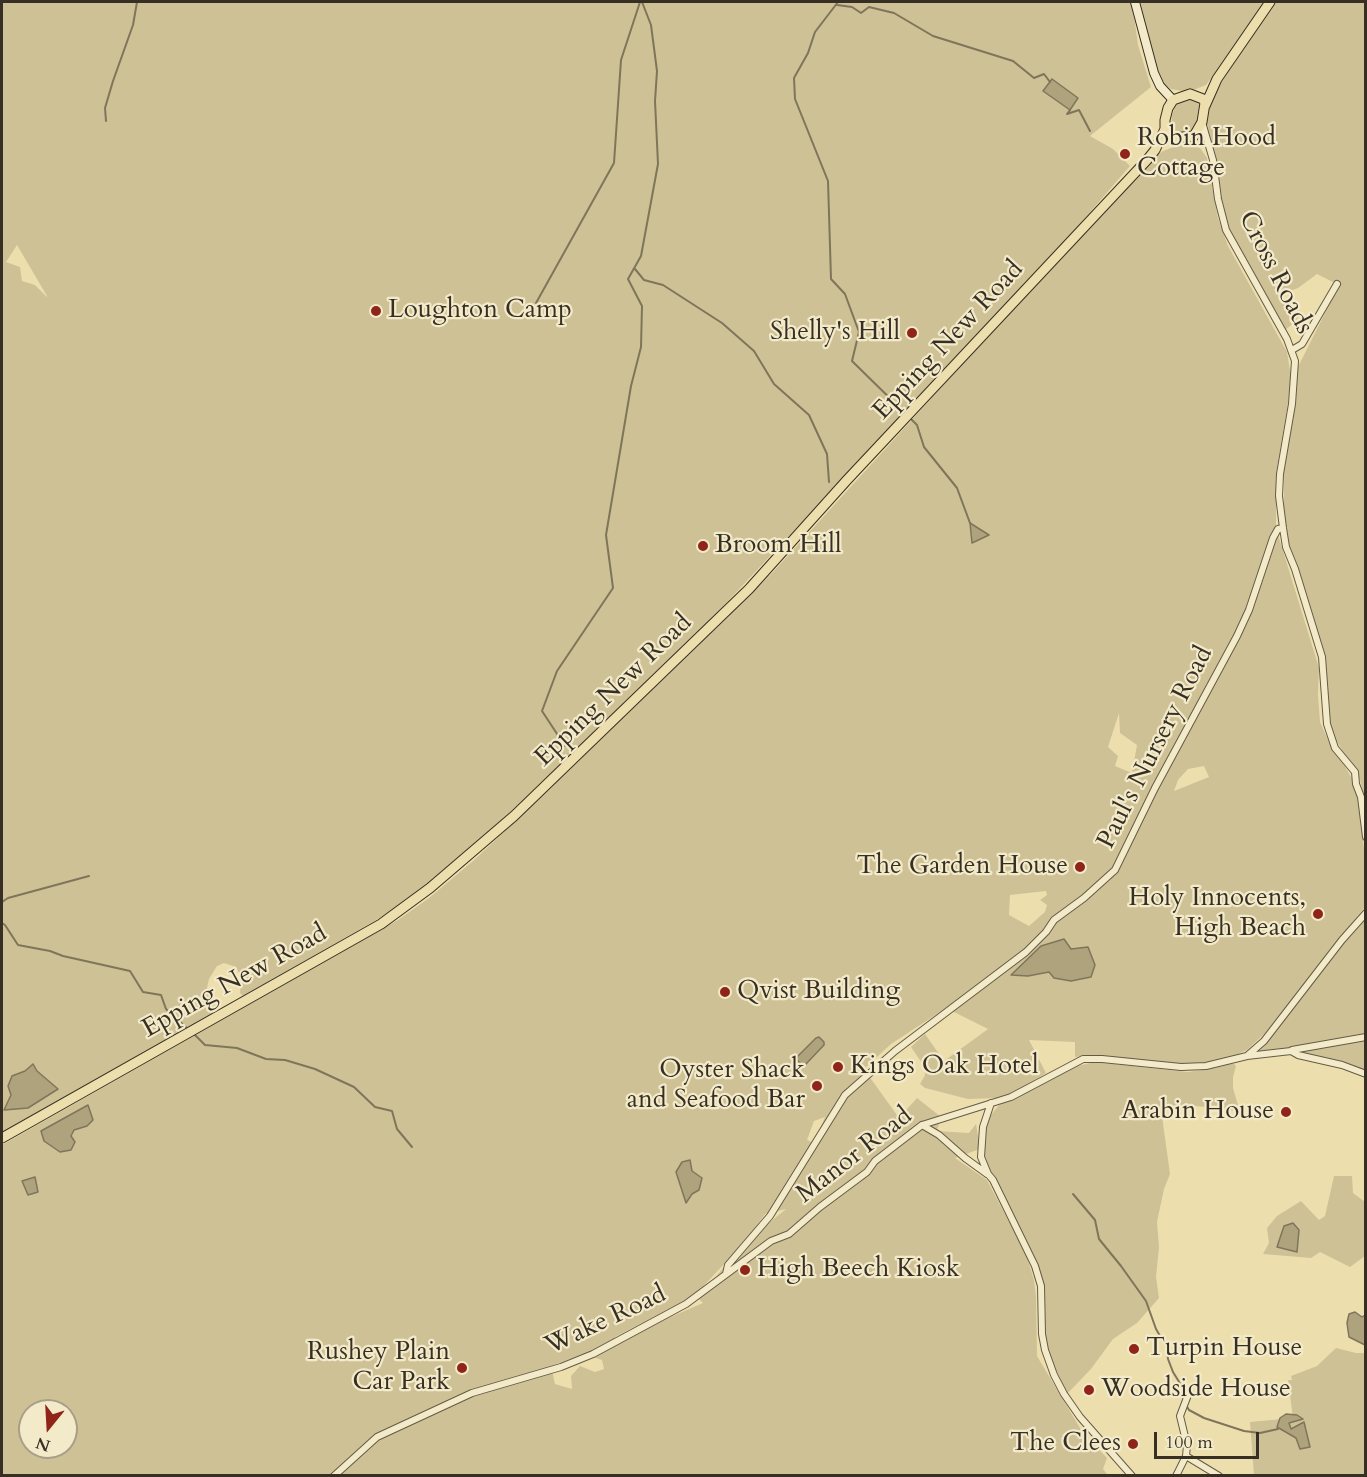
<!DOCTYPE html>
<html>
<head>
<meta charset="utf-8">
<style>
  body { margin:0 }
  #map { position:relative; width:1367px; height:1477px; overflow:hidden; background:#eddfad; font-family:Cardo,serif }
  canvas { display:block }
  .frame { position:absolute; inset:0; border:3px solid #372f24; pointer-events:none }
  .north { position:absolute; left:18px; top:1399px; width:60px; height:60px; box-sizing:border-box; background:#f3eaca; border:2px solid #a89f88; border-radius:50%; rotate:198deg; font-size:16px; font-weight:700; line-height:24px; text-align:center; color:#372f24 }
  .north::after { content:''; display:block; margin:auto; width:21px; height:27px; background:#8f2418; clip-path:polygon(50% 0,100% 100%,50% 72%,0 100%) }
  .scale { position:absolute; left:1154px; top:1432px; width:105px; height:27px; box-sizing:border-box; border:3px solid #372f24; border-top:0; padding-left:8px; font-size:18px; line-height:21px; white-space:nowrap; color:#372f24; -webkit-text-stroke:4px #f3eaca; paint-order:stroke }
</style>
</head>
<body>
<div id="map">
<canvas width="1367" height="1477"></canvas>
<div class="frame"></div>
<div class="north">N</div>
<div class="scale">100 m</div>
</div>
<script>
const ctx = document.querySelector('canvas').getContext('2d');
ctx.lineJoin = 'round';
function paint(path, color) { ctx.fillStyle = color; ctx.fill(path, 'evenodd'); }
const poly = rows => new Path2D(rows.map(r => 'M' + r).join(''));
function trace(path, color, width, dash) { ctx.strokeStyle = color; ctx.lineWidth = width; ctx.lineCap = dash ? 'butt' : 'round'; ctx.setLineDash(dash || []); ctx.stroke(path); }
function write(font, color, halo, rows, align = 'center') {
  ctx.font = font + ' Cardo,serif'; ctx.lineWidth = 4.5; ctx.setLineDash([]); ctx.textBaseline = 'middle'; ctx.strokeStyle = halo; ctx.fillStyle = color; for (const [text, x, y, turn = 0] of rows) {
    ctx.save(); ctx.translate(x, y); ctx.rotate((+turn || 0) * Math.PI / 180); ctx.textAlign = isNaN(turn) ? turn : align; if (halo) ctx.strokeText(text, 0, 0); ctx.fillText(text, 0, 0); ctx.restore();
  }
}
const green = poly([
  [2,2,1132,2,1138,45,1151,87,1090,136,1113,149,1130,166,1066,240,699,632,470,850,426,887,376,920,243,996,240,993,241,977,236,967,224,963,217,966,209,979,207,988,219,1005,209,1017,2,1132],
  [17,245,47,296,47,297,35,285,22,281,20,267,6,262],
  [25,1071,37,1071,58,1089,5,1110,11,1095,12,1076],
  [1138,2,1264,2,1242,36,1206,85,1196,89,1182,91,1171,89,1157,79],
  [1275,2,1365,2,1365,800,1360,780,1336,740,1330,725,1325,670,1287,543,1284,521,1284,468,1298,367,1339,285,1317,274,1298,288,1293,290,1281,290,1278,293,1281,299,1285,303,1297,306,1299,310,1299,316,1294,323,1285,330,1235,243,1226,220,1207,128,1207,118,1210,104,1223,80],
  [1186,97,1198,99,1201,105,1198,125,1192,132,1178,134,1171,127,1172,115,1176,104],
  [1187,144,1200,148,1207,158,1218,218,1228,246,1287,352,1290,371,1290,391,1276,474,1276,528,1319,668,1318,695,1320,722,1329,742,1342,761,1355,784,1359,800,1365,860,1365,907,1265,1033,1247,1050,1227,1059,1198,1067,1090,1056,1075,1057,1075,1042,1029,1040,1046,1073,1015,1092,999,1098,968,1099,925,1088,920,1084,925,1075,924,1066,911,1047,925,1034,944,1061,988,1029,946,1008,891,1044,864,1069,899,1118,917,1098,941,1117,937,1131,969,1133,976,1124,980,1149,955,1158,987,1180,1026,1254,1034,1280,1036,1296,1037,1356,1083,1433,1107,1458,1103,1469,1108,1475,2,1475,2,1145,398,920,429,898,473,861,554,785,772,573,1055,263,1161,152,1173,147],
  [1119,713,1120,733,1137,745,1132,773,1115,766,1118,756,1108,747],
  [1204,766,1209,777,1174,791,1178,780,1188,769],
  [1046,891,1047,895,1040,900,1047,905,1045,912,1029,926,1009,915,1010,895],
  [1095,965,1091,976,1071,981,1054,978,1049,972,1028,976,1012,975],
  [825,1117,814,1143,807,1140,814,1121],
  [87,1126,74,1130,71,1136,41,1131],
  [786,1209,748,1240,747,1239,765,1214],
  [743,1244,698,1298,703,1303,666,1319,617,1344,615,1337,695,1295],
  [583,1354,602,1360,604,1369,595,1372,580,1366,571,1376,572,1389,555,1384,551,1366],
  [30,1411,66,1411,66,1447,30,1447],
  [1362,919,1366,922,1365,1036,1301,1047,1256,1051],
  [1365,1040,1365,1072,1300,1052,1352,1043],
  [1095,1062,1188,1072,1209,1069,1231,1063,1234,1064,1236,1066,1233,1077,1233,1088,1240,1112,1226,1109,1196,1106,1161,1109,1170,1174,1164,1189,1157,1222,1159,1247,1156,1277,1159,1298,1137,1323,1113,1339,1091,1369,1067,1394,1046,1348,1041,1278,1034,1256,987,1165,981,1150,983,1135,989,1117,1000,1104,1013,1100,1068,1068],
  [1334,1176,1352,1176,1353,1193,1365,1202,1365,1256,1350,1267,1320,1252,1311,1258,1263,1254,1269,1243,1267,1228,1277,1216,1301,1201,1319,1220,1325,1216],
  [1336,1348,1356,1353,1365,1353,1365,1475,1254,1475,1250,1422,1293,1418,1288,1380,1292,1380,1291,1376,1317,1366]
]);
const water = poly([
  [1052,79,1078,98,1070,110,1043,91,1052,79],
  [970,523,989,535,972,543,970,523],
  [1064,939,1071,949,1088,947,1095,965,1091,977,1071,981,1054,978,1049,972,1028,976,1011,975,1041,946,1064,939],
  [819,1037,824,1042,824,1045,805,1065,802,1065,797,1060,797,1057,816,1038,819,1037],
  [33,1064,37,1071,58,1089,28,1108,4,1110,11,1095,8,1086,12,1076,25,1071,33,1064],
  [88,1105,93,1120,87,1126,74,1130,71,1136,75,1142,71,1150,60,1152,44,1141,41,1131,88,1105],
  [690,1160,692,1171,702,1178,699,1190,692,1194,686,1203,676,1172,682,1162,690,1160],
  [35,1177,38,1192,28,1195,22,1181,35,1177],
  [1293,1223,1299,1230,1297,1252,1277,1247,1284,1226,1293,1223],
  [1355,1312,1362,1317,1365,1315,1365,1345,1349,1337,1347,1323,1349,1314,1355,1312],
  [1286,1414,1297,1415,1303,1419,1289,1423,1291,1429,1304,1422,1310,1447,1300,1449,1296,1438,1277,1427,1280,1418,1286,1414]
]);
const stream = poly([
  [838,2,815,32,808,53,794,78,795,99,828,181,831,279,845,294,859,332,852,361,906,414],
  [837,5,852,7,861,13,869,7,894,13,933,36,1013,61,1034,78,1044,74,1050,82],
  [1070,110,1067,114,1079,110,1090,131],
  [106,121,105,108,113,81,133,25,137,2],
  [635,269,644,280,663,285,722,323,754,351,774,384,809,415,827,454,829,482],
  [536,303,614,163,621,60,640,2],
  [910,418,917,425,924,447,957,488,970,523],
  [565,746,542,711,557,671,613,588,606,535,631,386,641,347,642,306,628,279,641,256,658,164,655,101,657,71,651,25,642,2],
  [2,902,8,898,89,876],
  [2,923,5,925,18,945,50,951,63,956,130,971,143,992,161,995,166,1009,189,1030],
  [193,1033,205,1045,237,1048,266,1059,285,1060,315,1069,354,1087,375,1107,392,1111,397,1129,412,1147],
  [1073,1194,1095,1220,1099,1239,1121,1266,1146,1301,1156,1329,1167,1348,1168,1359,1173,1372,1181,1385,1187,1389,1182,1397,1184,1400],
  [1186,1405,1189,1410,1204,1418,1244,1431,1260,1433,1278,1429]
]);
const street = poly([
  [1202,122,1213,160,1218,199,1226,230,1287,339,1295,361,1292,404,1280,474,1279,496,1283,528,1286,547,1295,569,1322,657,1327,724,1335,748,1355,772,1356,784,1361,797,1366,837],
  [1292,350,1302,344,1337,284],
  [1292,1050,1366,1037],
  [1248,1055,1264,1041,1342,940,1366,913],
  [991,1103,983,1127,981,1157,988,1174,993,1180,1035,1266,1041,1286,1042,1334,1045,1350,1054,1375,1064,1394,1080,1417,1132,1476],
  [922,1125,939,1135,965,1158,987,1174],
  [726,1274,728,1265,770,1216,845,1095,895,1051,1026,952,1046,932,1054,920,1084,898,1115,870,1155,788,1237,636,1249,610,1273,538,1278,529,1283,528],
  [1186,1456,1219,1476],
  [334,1476,377,1437,472,1393,561,1367,593,1354,686,1304,771,1241,789,1234,820,1207,867,1172,875,1161,922,1125,1011,1097,1083,1059,1102,1059,1181,1067,1206,1066,1247,1056,1291,1051,1298,1055,1342,1065,1366,1074],
  [1176,1476,1186,1456,1187,1445,1180,1416,1188,1395]
]);
const secondary = poly([
  [1135,2,1154,73,1160,86,1173,100]
]);
const primary = poly([
  [1190,94,1203,99,1205,103,1202,122,1194,136,1173,138,1165,129,1165,120,1168,108,1173,100,1190,94],
  [1205,106,1217,79,1270,2],
  [2,1138,381,924,430,888,514,816,749,589,847,480,1147,160,1155,150,1165,129]
]);
const markers = [
  [1125,154,6,"#8f2418"],
  [376,311,6,"#8f2418"],
  [912,333,6,"#8f2418"],
  [703,546,6,"#8f2418"],
  [1080,867,6,"#8f2418"],
  [1318,914,6,"#8f2418"],
  [725,992,6,"#8f2418"],
  [838,1067,6,"#8f2418"],
  [817,1086,6,"#8f2418"],
  [1286,1112,6,"#8f2418"],
  [745,1270,6,"#8f2418"],
  [1134,1349,6,"#8f2418"],
  [462,1368,6,"#8f2418"],
  [1089,1390,6,"#8f2418"],
  [1133,1444,6,"#8f2418"]
];
const poiNames = [
  ["Robin Hood",1137,139],
  ["Cottage",1137,169],
  ["Loughton Camp",388,311],
  ["Shelly's Hill",900,333,"right"],
  ["Broom Hill",715,546],
  ["The Garden House",1068,867,"right"],
  ["Holy Innocents,",1306,899,"right"],
  ["High Beach",1306,929,"right"],
  ["Qvist Building",737,992],
  ["Kings Oak Hotel",850,1067],
  ["Oyster Shack",805,1071,"right"],
  ["and Seafood Bar",805,1101,"right"],
  ["Arabin House",1274,1112,"right"],
  ["High Beech Kiosk",757,1270],
  ["Turpin House",1146,1349],
  ["Rushey Plain",450,1353,"right"],
  ["Car Park",450,1383,"right"],
  ["Woodside House",1101,1390],
  ["The Clees",1121,1444,"right"]
];
const streetNames = [
  ["Cross Roads",1275,273,63],
  ["Epping New Road",949,341,-47],
  ["Epping New Road",614,691,-44],
  ["Paul's Nursery Road",1156,748,-63],
  ["Epping New Road",235,982,-29],
  ["Manor Road",855,1156,-38],
  ["Wake Road",606,1321,-25]
];
paint(green, '#cec196');
paint(water, '#afa37e');
trace(water, '#7f755a', 1.5);
trace(stream, '#7f755a', 2);
trace(street, '#645b46', 8);
trace(secondary, '#372f24', 10);
trace(primary, '#372f24', 11);
trace(street, '#f3eaca', 6);
trace(secondary, '#f3eaca', 8);
trace(primary, '#eddfad', 9);
for (const [x, y, r, color] of markers) { const dot = new Path2D(); dot.arc(x, y, r, 0, 2 * Math.PI); ctx.fillStyle = color; ctx.fill(dot); trace(dot, '#f3eaca', 2); }
write('26px', '#372f24', '#f3eaca', poiNames, 'left');
write('26px', '#372f24', '#f3eaca', streetNames);
</script>
</body>
</html>
